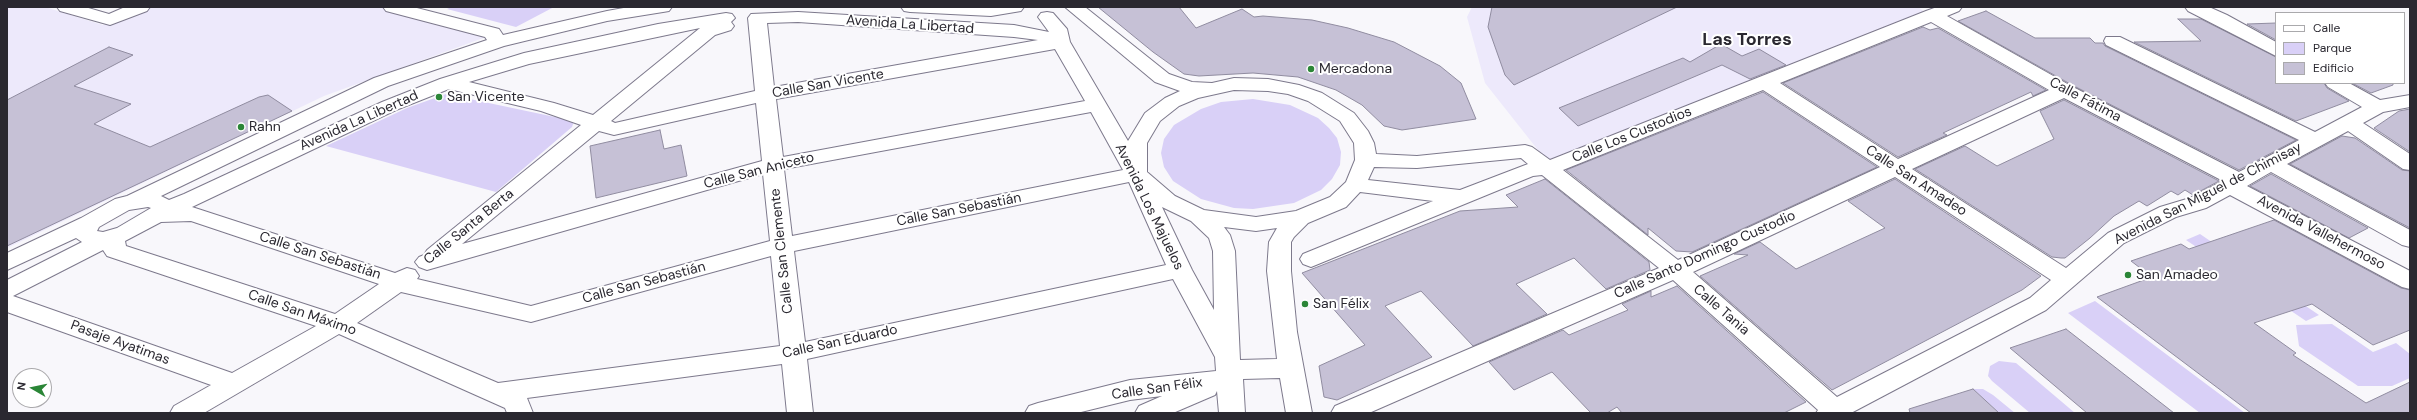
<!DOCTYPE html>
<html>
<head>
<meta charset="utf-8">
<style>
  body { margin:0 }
  #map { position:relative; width:2417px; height:420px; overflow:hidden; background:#f8f7fb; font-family:"DM Sans",sans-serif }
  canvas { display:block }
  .frame { position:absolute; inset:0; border:8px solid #2a2830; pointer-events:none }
  .legend { position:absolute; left:2275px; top:12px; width:130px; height:72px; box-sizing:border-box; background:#fff; border:1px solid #aaa9ac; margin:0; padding:5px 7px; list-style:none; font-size:12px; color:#2a2830 }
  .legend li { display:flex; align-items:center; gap:8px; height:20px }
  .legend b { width:20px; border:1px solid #aaa9ac }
  .north { position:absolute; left:12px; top:368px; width:40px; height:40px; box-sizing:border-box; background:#fff; border:1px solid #aaa9ac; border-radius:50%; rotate:279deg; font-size:11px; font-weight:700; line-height:16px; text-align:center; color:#2a2830 }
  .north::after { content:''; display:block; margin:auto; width:14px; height:18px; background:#2b8637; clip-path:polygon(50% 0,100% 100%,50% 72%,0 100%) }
</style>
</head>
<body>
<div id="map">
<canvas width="2417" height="420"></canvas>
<div class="frame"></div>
<ul class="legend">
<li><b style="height:5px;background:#fff"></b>Calle</li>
<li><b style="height:11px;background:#d9d0f7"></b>Parque</li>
<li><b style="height:11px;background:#c6c1d6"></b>Edificio</li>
</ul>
<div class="north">N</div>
</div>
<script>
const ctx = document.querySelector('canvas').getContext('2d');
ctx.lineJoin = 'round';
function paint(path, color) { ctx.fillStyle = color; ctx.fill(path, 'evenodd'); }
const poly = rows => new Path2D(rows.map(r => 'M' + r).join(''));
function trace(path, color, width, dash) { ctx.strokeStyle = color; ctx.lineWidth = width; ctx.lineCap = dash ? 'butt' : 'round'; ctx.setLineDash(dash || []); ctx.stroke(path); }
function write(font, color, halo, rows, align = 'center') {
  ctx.font = font + ' "DM Sans",sans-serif'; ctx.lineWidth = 4; ctx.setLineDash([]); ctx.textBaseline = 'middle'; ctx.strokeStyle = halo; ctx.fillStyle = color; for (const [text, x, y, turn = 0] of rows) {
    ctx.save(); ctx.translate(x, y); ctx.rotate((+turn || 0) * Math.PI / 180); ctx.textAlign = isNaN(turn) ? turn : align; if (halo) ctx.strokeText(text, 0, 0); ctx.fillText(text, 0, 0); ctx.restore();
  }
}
const built = poly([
  [7,7,45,7,103,25,147,7,393,7,497,33,324,96,7,248],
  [1472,7,1918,7,1926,13,1549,164,1485,83,1467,17]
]);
const green = poly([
  [451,7,554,7,516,27,447,9],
  [446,94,574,121,572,127,496,192,326,146,407,108],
  [1253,99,1290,105,1318,118,1329,128,1337,138,1341,152,1340,165,1332,179,1321,190,1294,203,1253,209,1234,208,1201,199,1173,181,1164,167,1161,153,1164,139,1174,125,1201,109,1221,102],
  [2200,234,2319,315,2306,321,2186,240],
  [2095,301,2245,413,2200,413,2068,313],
  [2332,324,2373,352,2396,343,2410,354,2410,378,2392,386,2358,386,2299,346,2296,325],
  [1999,361,2016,363,2075,413,2030,413,1992,381,1988,376,1990,366],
  [1973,389,1983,389,1993,395,2015,413,1999,413]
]);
const building = poly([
  [1098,7,1179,7,1196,28,1242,9,1254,17,1263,16,1312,20,1348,28,1394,42,1440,66,1461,83,1476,119,1402,130,1384,126,1362,105,1336,90,1298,77,1253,73,1199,76,1184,74,1153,52,1098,7],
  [1492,7,1677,7,1514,85,1505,75,1488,27,1492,7],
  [1986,11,2035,38,2090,38,2095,43,2103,43,2105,46,2296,140,2239,170,2072,85,1958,21,1986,11],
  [2178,19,2201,19,2276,57,2276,83,2324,83,2327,88,2349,101,2296,121,2134,42,2201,41,2178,19],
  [2276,23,2276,40,2247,24,2276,23],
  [1923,27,1930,30,1938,28,2046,90,2033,96,2031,92,1943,133,1947,135,1898,157,1783,83,1923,27],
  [1721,44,1742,56,1759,49,1786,65,1750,79,1722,65,1578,126,1559,108,1683,58,1690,62,1721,44],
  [109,47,133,55,74,86,131,104,94,124,150,147,259,97,268,95,292,111,7,246,7,100,109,47],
  [2352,83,2393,83,2393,85,2371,93,2352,83],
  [1763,92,1877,167,1692,252,1676,251,1648,228,1648,235,1566,170,1763,92],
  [2064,100,2219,181,2193,195,2185,190,2178,195,2171,191,2147,206,2139,201,2114,216,2090,238,2065,258,2061,258,2052,257,1915,169,1965,146,1997,166,2054,139,2040,111,2064,100],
  [2410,109,2410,152,2374,128,2399,111,2410,109],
  [660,130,664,149,681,145,687,176,596,198,590,146,660,130],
  [2342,136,2355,138,2402,170,2410,171,2410,228,2290,164,2342,136],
  [2271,174,2368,228,2349,238,2250,186,2271,174],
  [1545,179,1649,262,1650,270,1606,289,1574,258,1516,284,1547,314,1473,346,1421,291,1385,306,1432,357,1337,400,1324,397,1319,366,1365,345,1302,273,1460,211,1518,207,1506,195,1545,179],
  [1895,179,2041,276,2022,290,1832,390,1700,276,1748,255,1734,254,1760,242,1796,269,1885,228,1848,201,1895,179],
  [2274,220,2401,288,2410,290,2410,330,2373,345,2312,304,2254,323,2296,353,2293,355,2366,403,2410,382,2410,413,2251,413,2097,297,2152,277,2131,261,2181,244,2189,249,2274,220],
  [1677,286,1806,402,1784,413,1622,413,1617,407,1607,413,1591,413,1552,372,1514,390,1489,362,1563,330,1569,335,1628,310,1622,304,1651,291,1651,297,1677,286],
  [2066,329,2174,413,2087,413,2010,348,2066,329],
  [1973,389,1999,413,1910,413,1909,409,1973,389]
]);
const minor = poly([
  [57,7,85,7,109,14,125,7,150,7,147,11,110,25,60,11,57,7],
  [383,7,413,7,499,29,503,35,607,11,629,7,672,7,669,11,663,12,607,21,504,46,388,86,161,196,169,200,184,194,382,102,440,79,524,53,658,24,726,13,732,14,735,18,731,22,734,26,731,30,715,35,611,121,615,123,755,91,748,18,751,14,798,12,1014,25,1049,32,1038,17,1041,13,1047,12,1053,13,1067,29,1070,42,1128,141,1145,113,1165,98,1180,91,1155,82,1065,7,1085,7,1169,74,1192,82,1212,83,1234,78,1268,79,1299,85,1322,93,1354,113,1368,131,1374,143,1376,154,1417,156,1525,145,1532,147,1550,160,1926,11,1937,7,1962,7,1959,11,1947,16,2071,86,2239,172,2299,140,2106,45,2104,41,2106,37,2120,37,2315,132,2362,107,2328,87,2325,83,2349,83,2380,100,2410,95,2410,107,2383,112,2363,123,2410,154,2410,170,2403,169,2348,131,2287,164,2410,230,2410,247,2402,245,2271,172,2247,186,2410,271,2410,289,2402,287,2230,195,2206,208,2176,217,2124,243,2046,310,1851,413,1816,413,1818,410,1673,280,1369,413,1331,413,1335,406,1659,268,1542,175,1533,176,1311,267,1303,264,1300,259,1303,254,1433,201,1360,192,1346,207,1308,223,1294,237,1291,242,1291,271,1297,332,1312,413,1286,413,1280,378,1243,379,1245,413,1219,413,1217,391,1215,395,1173,413,1135,413,1139,406,1162,396,1130,400,1077,413,1025,413,1029,406,1038,403,1130,380,1216,371,1215,357,1173,279,807,359,813,413,787,413,782,364,527,398,533,413,507,413,505,408,339,334,204,413,170,413,174,406,211,385,7,312,7,280,82,242,76,238,7,270,7,253,81,218,115,199,127,196,374,78,487,40,485,37,386,11,383,7],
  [798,22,1014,37,1038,40,774,87,767,23,798,22],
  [1931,22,2049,90,1898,159,1780,83,1931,22],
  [700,28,593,115,554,103,469,82,529,64,700,28],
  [1055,49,1085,101,783,157,776,99,1055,49],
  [449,89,541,111,581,125,427,250,424,255,419,257,415,262,419,267,427,270,763,174,770,241,531,306,417,279,419,276,415,270,407,268,395,273,192,207,396,110,449,89],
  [1234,90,1268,91,1288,94,1308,101,1340,121,1354,143,1355,160,1346,182,1330,197,1296,211,1256,217,1204,210,1175,196,1147,172,1147,143,1160,121,1179,106,1198,98,1234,90],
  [1763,90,1880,167,1678,260,1563,170,1763,90],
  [2064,98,2223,181,2190,198,2160,207,2108,233,2066,268,1912,169,2064,98],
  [756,103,762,161,462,244,599,131,614,135,756,103],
  [1091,112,1123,170,792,236,784,169,1091,112],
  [1521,158,1528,164,1460,190,1368,180,1374,167,1417,168,1521,158],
  [1895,177,2051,280,2030,298,1837,397,1693,272,1895,177],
  [1129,182,1166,265,805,342,794,251,1129,182],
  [148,207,151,208,117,228,103,232,97,231,99,227,129,210,148,207],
  [1162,207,1191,221,1209,238,1213,251,1214,310,1192,270,1162,207],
  [191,221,379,284,335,314,126,246,125,241,161,222,191,221],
  [1224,227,1256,231,1277,228,1269,242,1267,271,1277,359,1240,360,1235,251,1230,235,1224,227],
  [103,250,107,256,316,326,232,373,13,296,103,250],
  [771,256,780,346,498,383,357,323,401,292,531,322,771,256],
  [901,7,1024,7,1021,11,991,16,910,12,904,11,901,7],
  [2185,7,2209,7,2227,15,2276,42,2276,56,2188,11,2185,7]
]);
const markers = [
  [1311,69,4,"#2b8637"],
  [439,97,4,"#2b8637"],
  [241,127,4,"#2b8637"],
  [2128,275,4,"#2b8637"],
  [1305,304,4,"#2b8637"]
];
const streetNames = [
  ["Avenida La Libertad",910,25,4],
  ["Calle San Vicente",828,84,-10],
  ["Calle Fátima",2085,100,28],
  ["Avenida La Libertad",359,121,-24],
  ["Calle Los Custodios",1632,135,-22],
  ["Calle San Aniceto",759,171,-14],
  ["Calle San Amadeo",1916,181,33],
  ["Avenida San Miguel de Chimisay",2208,194,-27],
  ["Avenida Los Majuelos",1149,207,64],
  ["Calle San Sebastián",959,210,-11],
  ["Calle Santa Berta",469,227,-39],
  ["Avenida Vallehermoso",2321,233,28],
  ["Calle San Clemente",782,251,-96],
  ["Calle Santo Domingo Custodio",1705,255,-24],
  ["Calle San Sebastián",320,256,18],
  ["Calle San Sebastián",644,283,-15],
  ["Calle Tania",1721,310,41],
  ["Calle San Máximo",302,313,19],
  ["Calle San Eduardo",840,342,-12],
  ["Pasaje Ayatimas",120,343,20],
  ["Calle San Félix",1157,389,-8]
];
const poiNames = [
  ["Mercadona",1319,69],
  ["San Vicente",447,97],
  ["Rahn",249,127],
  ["San Amadeo",2136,275],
  ["San Félix",1313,304]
];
const districtNames = [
  ["Las Torres",1747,40]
];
paint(built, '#ede9fb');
paint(green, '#d9d0f7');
paint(building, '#c6c1d6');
trace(building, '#908ca0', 1);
trace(minor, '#7d798c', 2);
paint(minor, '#fff');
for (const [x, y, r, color] of markers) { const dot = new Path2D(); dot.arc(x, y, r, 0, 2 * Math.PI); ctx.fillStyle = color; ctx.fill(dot); trace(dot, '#fff', 1.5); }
write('14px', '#2a2830', '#fff', streetNames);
write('14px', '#2a2830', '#fff', poiNames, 'left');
write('bold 18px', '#2a2830', '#fff', districtNames);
</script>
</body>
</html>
